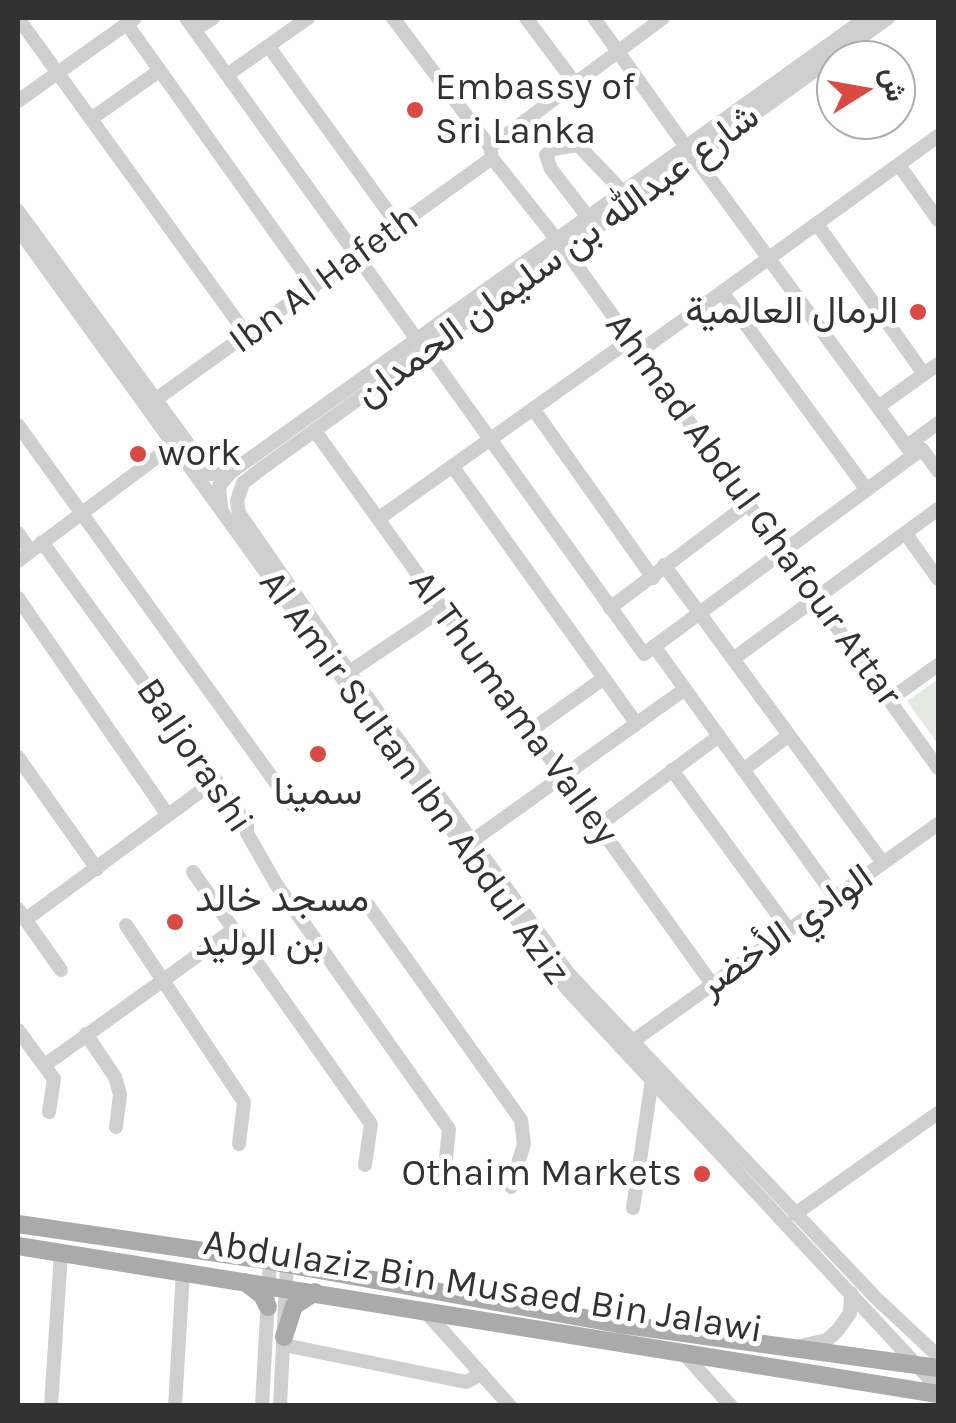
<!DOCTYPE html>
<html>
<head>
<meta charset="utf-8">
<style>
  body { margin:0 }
  #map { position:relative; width:956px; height:1423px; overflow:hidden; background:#fff; font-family:Karla,Vazirmatn,sans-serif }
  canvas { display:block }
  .frame { position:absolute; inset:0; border:20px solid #323232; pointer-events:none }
  .north { position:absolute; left:816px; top:40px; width:100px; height:100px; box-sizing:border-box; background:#fff; border:2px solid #adadad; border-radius:50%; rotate:79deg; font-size:28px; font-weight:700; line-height:40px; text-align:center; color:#323232 }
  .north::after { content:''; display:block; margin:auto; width:35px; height:45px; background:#d94a44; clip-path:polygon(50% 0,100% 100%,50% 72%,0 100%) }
</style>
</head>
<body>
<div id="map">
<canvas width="956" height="1423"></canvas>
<div class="frame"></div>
<div class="north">ش</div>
</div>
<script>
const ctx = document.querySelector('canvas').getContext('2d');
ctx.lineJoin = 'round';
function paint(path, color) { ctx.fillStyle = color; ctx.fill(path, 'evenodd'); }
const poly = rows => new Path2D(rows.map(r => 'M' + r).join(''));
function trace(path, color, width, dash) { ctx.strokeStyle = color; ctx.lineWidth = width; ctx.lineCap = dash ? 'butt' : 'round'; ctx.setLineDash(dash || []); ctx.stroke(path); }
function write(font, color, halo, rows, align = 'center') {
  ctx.font = font + ' Karla,Vazirmatn,sans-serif'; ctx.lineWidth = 10; ctx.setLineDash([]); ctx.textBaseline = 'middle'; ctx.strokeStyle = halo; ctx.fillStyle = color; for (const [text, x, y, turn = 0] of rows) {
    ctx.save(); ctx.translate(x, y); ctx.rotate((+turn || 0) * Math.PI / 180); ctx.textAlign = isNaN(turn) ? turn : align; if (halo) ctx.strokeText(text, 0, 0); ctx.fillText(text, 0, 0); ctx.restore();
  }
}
const green = poly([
  [938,679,938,744,907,701]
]);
const minor = poly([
  [18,18,247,335],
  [186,18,418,341],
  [393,18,490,147,492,158,558,241],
  [526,18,574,82],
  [594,18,686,147],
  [888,18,261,469,243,483,237,501,239,513,349,672,569,974,876,1298,938,1356],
  [126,23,314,287],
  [194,30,213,18],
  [269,47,399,227],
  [227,75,308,18],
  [18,101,135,18],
  [91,119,159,71],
  [490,147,663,18],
  [695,158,913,455],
  [899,165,938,220],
  [18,211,210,474,230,473],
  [588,217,551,169,546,155,553,149,578,145,623,192],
  [817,224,924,374],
  [18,229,566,988,938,1388],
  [567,252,938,768],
  [722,292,867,490],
  [427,351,644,654,922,449,938,471],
  [639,352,938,136],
  [155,400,492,158],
  [878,407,938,364],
  [534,410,653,578],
  [18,425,291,804],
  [315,431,712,984],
  [907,446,938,423],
  [453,467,636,723],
  [221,507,219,486,230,473,866,18],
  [378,519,630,340],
  [18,533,30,551],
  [906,534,938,579],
  [42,542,247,824,247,833,276,884,449,1129,444,1178],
  [18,561,173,445],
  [664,565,883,863],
  [18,598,167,814],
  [610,608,748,504],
  [654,646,835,897],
  [733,659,938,509],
  [349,672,443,609],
  [889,700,938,665],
  [530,731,604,678],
  [18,757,97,869],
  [672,770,789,930],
  [743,770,789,735],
  [598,826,719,736],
  [472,841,685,689],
  [193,872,371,1124,365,1165],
  [368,905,521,1120,524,1144,511,1187],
  [18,909,61,970],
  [25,920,216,780],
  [126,925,244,1102,239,1144],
  [18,1030,54,1079,49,1112],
  [86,1034,115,1077,120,1094,116,1127],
  [633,1041,938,824],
  [45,1065,233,930],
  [633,1208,652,1079],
  [795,1214,938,1113],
  [425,1311,510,1406],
  [284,1345,466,1382,482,1374],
  [800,1346,827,1340,838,1330,850,1313,851,1293],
  [685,1355,731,1406],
  [51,1406,61,1253],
  [175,1406,183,1271],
  [262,1406,270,1261],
  [280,1406,287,1264]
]);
const major = poly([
  [18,1224,258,1259,618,1324,938,1368],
  [18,1246,938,1394],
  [245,1282,262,1295,268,1307],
  [284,1337,294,1306,315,1292]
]);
const markers = [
  [415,110,10,"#d94a44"],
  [918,312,10,"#d94a44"],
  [138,454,10,"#d94a44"],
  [318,754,10,"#d94a44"],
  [175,922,10,"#d94a44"],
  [702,1174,10,"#d94a44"]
];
const poiNames = [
  ["Embassy of",435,88],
  ["Sri Lanka",435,132],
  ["الرمال العالمية",898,312,"right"],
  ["work",158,454],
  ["سمينا",318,793,"center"],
  ["مسجد خالد",195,900],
  ["بن الوليد",195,944],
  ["Othaim Markets",682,1174,"right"]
];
const streetNames = [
  ["شارع عبدالله بن سليمان الحمدان",558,256,-36],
  ["Ibn Al Hafeth",324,280,-36],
  ["Ahmad Abdul Ghafour Attar",753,510,54],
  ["Al Thumama Valley",513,708,54],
  ["Baljorashi",194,756,56],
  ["Al Amir Sultan Ibn Abdul Aziz",414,778,54],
  ["الوادي الأخضر",786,932,-35],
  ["Abdulaziz Bin Musaed Bin Jalawi",483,1287,9]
];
paint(green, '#e4eadf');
trace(minor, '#cfcfcf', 14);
trace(major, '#aaa', 18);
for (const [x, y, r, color] of markers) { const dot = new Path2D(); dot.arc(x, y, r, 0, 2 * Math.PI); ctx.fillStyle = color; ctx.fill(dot); trace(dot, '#fff', 4); }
write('38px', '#323232', '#fff', poiNames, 'left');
write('38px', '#323232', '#fff', streetNames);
</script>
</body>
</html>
